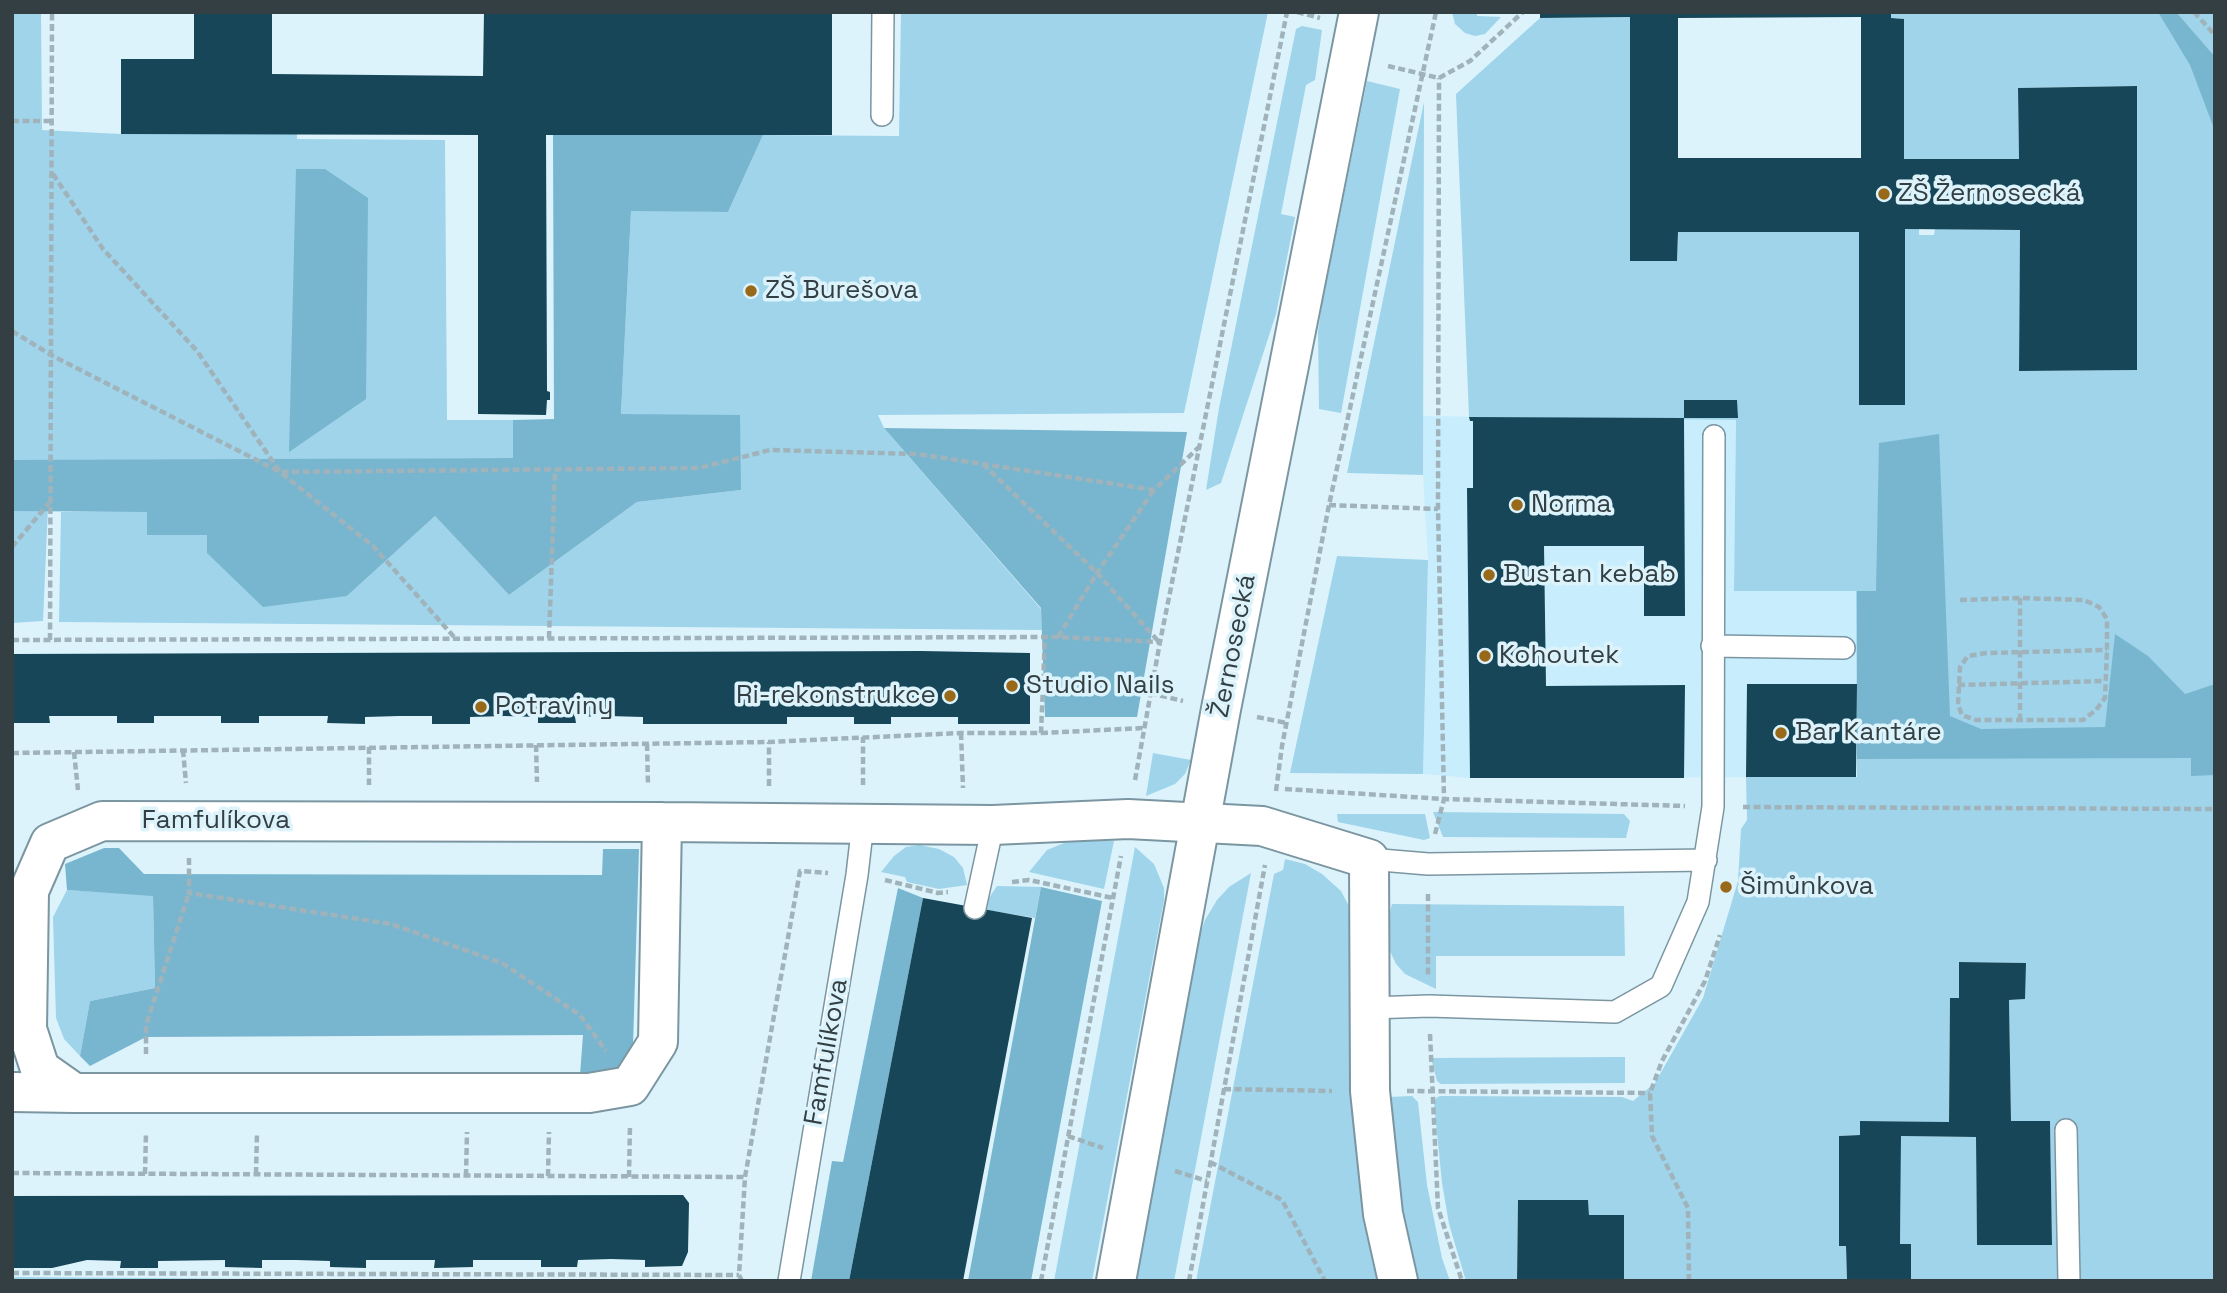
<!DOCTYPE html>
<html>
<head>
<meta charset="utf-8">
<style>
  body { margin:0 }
  #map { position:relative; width:2227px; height:1293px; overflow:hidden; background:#dcf3fc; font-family:"Space Grotesk",sans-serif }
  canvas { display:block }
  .frame { position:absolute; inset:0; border:14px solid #333f43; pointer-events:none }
</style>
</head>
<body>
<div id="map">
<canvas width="2227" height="1293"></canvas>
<div class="frame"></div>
</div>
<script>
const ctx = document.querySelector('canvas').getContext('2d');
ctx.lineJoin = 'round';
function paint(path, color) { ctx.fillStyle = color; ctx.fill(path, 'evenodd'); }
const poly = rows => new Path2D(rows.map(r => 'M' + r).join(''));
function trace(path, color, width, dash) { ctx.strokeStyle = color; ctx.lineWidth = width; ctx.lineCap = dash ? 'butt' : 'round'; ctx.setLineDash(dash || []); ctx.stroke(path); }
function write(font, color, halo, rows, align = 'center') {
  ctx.font = font + ' "Space Grotesk",sans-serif'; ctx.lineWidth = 7; ctx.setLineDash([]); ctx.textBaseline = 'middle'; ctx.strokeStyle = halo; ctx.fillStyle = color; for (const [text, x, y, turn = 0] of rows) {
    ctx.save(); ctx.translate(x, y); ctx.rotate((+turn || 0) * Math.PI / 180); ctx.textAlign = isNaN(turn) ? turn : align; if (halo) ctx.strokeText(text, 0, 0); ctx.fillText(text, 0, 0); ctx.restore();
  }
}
const built = poly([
  [1423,416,1736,420,1734,591,1857,591,1856,777,1470,778,1423,774,1428,560,1423,475]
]);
const green = poly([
  [12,12,41,12,42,130,121,134,297,134,297,139,445,140,447,420,513,420,514,458,50,461,43,621,12,623],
  [901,12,1268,12,1184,413,878,415,884,428,1041,609,1042,630,59,622,61,512,147,511,147,535,207,535,347,596,435,516,509,595,637,502,741,490,648,415,621,414,631,210,728,212,763,135,899,136],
  [1452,12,1477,12,1477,16,1501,17,1485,34,1475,36,1465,33,1455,24],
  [1891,12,2215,12,2215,1281,1624,1281,1624,1215,1589,1215,1588,1200,1518,1200,1517,1281,1466,1281,1449,1224,1442,1183,1434,1103,1436,1098,1440,1096,1622,1097,1633,1101,1655,1083,1703,998,1738,881,1741,829,1747,820,1746,777,1857,777,1856,591,1734,591,1736,420,1469,417,1456,94,1540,18,1630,17,1631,260,1677,261,1678,232,1859,232,1859,405,1905,229,1919,229,1919,235,1934,235,1935,229,2020,230,2019,371,2137,370,2137,86,2018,88,2019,159,1904,159,1904,19,1891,18],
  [1959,962,2025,963,2025,999,2009,1000,2011,1121,2050,1122,2052,1245,1977,1245,1976,1137,1901,1136,1900,1244,1911,1244,1911,1279,1847,1280,1846,1246,1839,1245,1839,1136,1860,1135,1861,1121,1949,1122,1950,999,1959,998],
  [1302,26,1322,30,1315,80,1306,85,1281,214,1295,217,1276,314,1221,483,1206,490,1219,408,1296,29],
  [1367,81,1400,89,1341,413,1319,409,1318,332,1322,304],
  [1424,102,1423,475,1347,473],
  [1337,556,1428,560,1423,774,1290,773],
  [1153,753,1191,760,1185,774,1175,784,1146,796],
  [1433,812,1624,814,1630,821,1626,838,1443,837],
  [1337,814,1425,814,1430,838,1424,840,1338,822],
  [1069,841,1114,841,1104,889,1029,872,1047,850],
  [919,845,939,849,954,857,963,868,967,885,939,889,907,882,905,877,881,872,894,856,906,847],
  [1135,847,1154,864,1164,888,1164,900,1092,1281,1054,1281],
  [1285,859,1305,864,1322,874,1341,891,1351,910,1353,940,1350,1082,1353,1122,1368,1233,1380,1281,1196,1281,1274,874,1283,870],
  [1251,873,1174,1281,1134,1281,1199,937,1205,920,1217,900,1229,887],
  [997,886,1041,887,1035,918,987,910,989,898],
  [67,890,153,895,155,988,90,1001,80,1056,64,1039,56,1018,53,917],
  [1392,904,1624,906,1625,956,1436,956,1436,989,1405,974,1396,964,1390,951,1386,936,1387,922],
  [1625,1057,1625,1083,1441,1084,1437,1081,1431,1058],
  [1412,1096,1418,1102,1427,1185,1442,1258,1450,1281,1416,1281,1403,1231,1388,1097],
  [12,1277,534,1281,12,1281]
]);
const forest = poly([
  [2158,12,2176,12,2215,57,2215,131,2190,65],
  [553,135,763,135,728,212,631,211,621,414,740,415,741,490,637,502,509,595,435,516,347,596,263,607,207,553,207,535,147,535,147,512,12,511,12,460,513,458,513,420,554,419],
  [296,169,325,169,368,198,366,399,289,452],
  [884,428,1187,432,1137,717,1045,717,1041,608],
  [1939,434,1950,716,1981,729,2105,727,2115,634,2148,656,2185,694,2215,684,2215,775,2191,776,2191,758,1857,759,1857,591,1876,591,1879,443],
  [104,848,119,848,144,874,602,875,603,849,639,849,633,1045,620,1074,580,1075,583,1035,146,1037,90,1066,80,1056,90,1001,155,988,153,896,67,890,65,864],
  [1041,887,1102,901,1031,1281,968,1281],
  [898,888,923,898,849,1281,811,1281,832,1161,843,1162]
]);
const building = poly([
  [194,12,272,12,272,74,483,76,484,12,832,12,832,135,546,135,547,391,550,392,550,400,547,400,546,415,478,414,478,135,121,134,121,59,194,59],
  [1540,12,1891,12,1891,18,1904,19,1904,159,2019,159,2018,88,2137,86,2137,370,2019,371,2020,230,1905,229,1905,405,1859,405,1859,232,1678,232,1677,261,1630,261,1630,17,1540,18],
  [1861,17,1861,158,1678,158,1678,18],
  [1684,400,1737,400,1738,418,1684,418],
  [1469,417,1684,418,1685,616,1644,616,1644,546,1544,546,1546,686,1685,685,1684,778,1470,778,1467,488,1473,488,1473,421,1470,421],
  [921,651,1030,653,1030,724,958,724,958,717,891,717,891,724,854,724,854,717,787,717,787,724,643,724,643,717,609,716,575,717,576,723,538,723,538,717,505,716,470,717,470,724,432,724,432,716,399,716,365,717,365,724,327,723,328,716,259,716,259,723,221,723,221,716,154,716,154,723,117,723,117,716,49,716,50,723,12,723,12,654],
  [1747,684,1857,684,1856,777,1746,777],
  [923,898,1032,918,963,1281,849,1281],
  [1959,962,2026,963,2025,999,2009,1000,2011,1121,2050,1121,2052,1245,1977,1245,1976,1137,1901,1136,1900,1244,1911,1244,1911,1280,1847,1280,1846,1246,1839,1246,1839,1136,1860,1135,1860,1121,1949,1122,1950,998,1959,998],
  [683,1195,689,1203,688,1252,682,1266,645,1267,645,1260,611,1259,578,1260,577,1267,541,1267,541,1260,473,1260,473,1267,434,1268,435,1260,366,1260,366,1268,330,1267,330,1261,296,1260,262,1260,262,1268,225,1267,225,1260,158,1261,158,1268,120,1268,121,1261,87,1260,52,1268,14,1268,14,1261,12,1261,12,1196],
  [1518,1200,1588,1200,1589,1215,1624,1215,1624,1281,1517,1281]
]);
const path = poly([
  [1297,12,1320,18],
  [2194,12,2215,35],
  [1388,66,1439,78,1470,61,1523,12],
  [12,121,52,121],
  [53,174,103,249,197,351,280,472,373,546,455,638],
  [12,331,51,355,280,472,699,468,770,450,917,454,1154,490,1199,447],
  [983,464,1097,573,1159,642],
  [1329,505,1438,509],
  [12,547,49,503],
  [2020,598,2020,720],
  [1960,600,2020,598,2084,600,2099,607,2107,619,2107,650,2105,698,2096,710,2083,720,1976,720,1962,715,1958,705,1960,667,1968,656,1986,653,2107,650],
  [1058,637,1097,573,1154,490],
  [549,638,555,470],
  [12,640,1058,637,1160,642],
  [50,640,52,12],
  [1958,685,2105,681],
  [1150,693,1183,701],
  [1257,717,1287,723],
  [961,733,963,788],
  [1041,733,1144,728],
  [647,744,648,785],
  [536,745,537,782],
  [369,747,369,785],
  [183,750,186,783],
  [74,752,78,790],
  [12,753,769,742,961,733,1041,733,1045,637],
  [1135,780,1160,642,1287,12],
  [863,785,863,737],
  [769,786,769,742],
  [1285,789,1444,799,1685,806],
  [1276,791,1282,746,1329,505,1436,12],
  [1743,807,2215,809],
  [1435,834,1444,799,1438,509,1439,78],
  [189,858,189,893,391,924,502,963,580,1015,606,1051],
  [885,880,938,893,948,892],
  [1012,882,1029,880,1113,898],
  [1428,894,1428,976],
  [1430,1034,1438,1208,1462,1281],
  [146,1054,146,1025,189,893],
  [1224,1089,1332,1091],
  [1407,1091,1650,1093],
  [1068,1136,1103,1148],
  [1210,1162,1282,1200,1325,1281],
  [1175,1171,1207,1181],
  [12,1173,745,1177],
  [145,1174,146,1132],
  [256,1174,257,1132],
  [466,1176,467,1132],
  [548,1176,549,1132],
  [629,1177,630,1125],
  [12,1273,739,1275],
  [742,1281,739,1275,745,1177,800,871,828,873],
  [1041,1281,1121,856],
  [1189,1281,1265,865],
  [1689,1281,1688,1208,1652,1136,1650,1093,1662,1061,1705,981,1720,935]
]);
const lane = poly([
  [882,115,883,12],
  [1712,646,1844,648],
  [1369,859,1428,864,1706,860],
  [975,908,993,825],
  [1370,1008,1429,1006,1615,1012,1661,986,1698,902,1713,807,1714,436],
  [2066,1130,2069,1281],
  [789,1281,857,875,863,823]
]);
const street = poly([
  [662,822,658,1042,630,1086,589,1093,74,1093,40,1069,27,1029,29,891,50,843,102,821,662,822,993,825,1128,819,1262,826,1369,859,1370,1091,1383,1214,1398,1281],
  [12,1092,74,1093]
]);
const secondary = poly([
  [1116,1281,1221,709,1359,12]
]);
const markers = [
  [1884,194,7,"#99691a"],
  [751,291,7,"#99691a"],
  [1517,505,7,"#99691a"],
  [1489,575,7,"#99691a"],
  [1485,656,7,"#99691a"],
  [1012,686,7,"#99691a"],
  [950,696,7,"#99691a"],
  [481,707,7,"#99691a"],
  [1781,733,7,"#99691a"],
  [1726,887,7,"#99691a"]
];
const poiNames = [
  ["ZŠ Žernosecká",1898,194],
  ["ZŠ Burešova",765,291],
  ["Norma",1531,505],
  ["Bustan kebab",1503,575],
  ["Kohoutek",1499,656],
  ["Studio Nails",1026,686],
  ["Ri-rekonstrukce",936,696,"right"],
  ["Potraviny",495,707],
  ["Bar Kantáre",1795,733],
  ["Šimůnkova",1740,887]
];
const streetNames = [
  ["Žernosecká",1234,646,-79],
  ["Famfulíkova",216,821],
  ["Famfulíkova",827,1052,-80]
];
paint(built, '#c8eefd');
paint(green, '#9fd4ea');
paint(forest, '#78b6cf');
paint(building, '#164657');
trace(lane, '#7b96a1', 24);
trace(street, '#7b96a1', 42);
trace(secondary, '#7b96a1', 42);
trace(path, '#a0b3bb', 4.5, [7, 3.5]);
trace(lane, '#fff', 21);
trace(street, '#fff', 38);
trace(secondary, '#fff', 38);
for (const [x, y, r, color] of markers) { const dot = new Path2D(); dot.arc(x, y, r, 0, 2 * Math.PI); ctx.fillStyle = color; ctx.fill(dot); trace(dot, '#dcf3fc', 2.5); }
write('26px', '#333f43', '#dcf3fc', poiNames, 'left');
write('26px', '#333f43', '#dcf3fc', streetNames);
</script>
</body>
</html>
